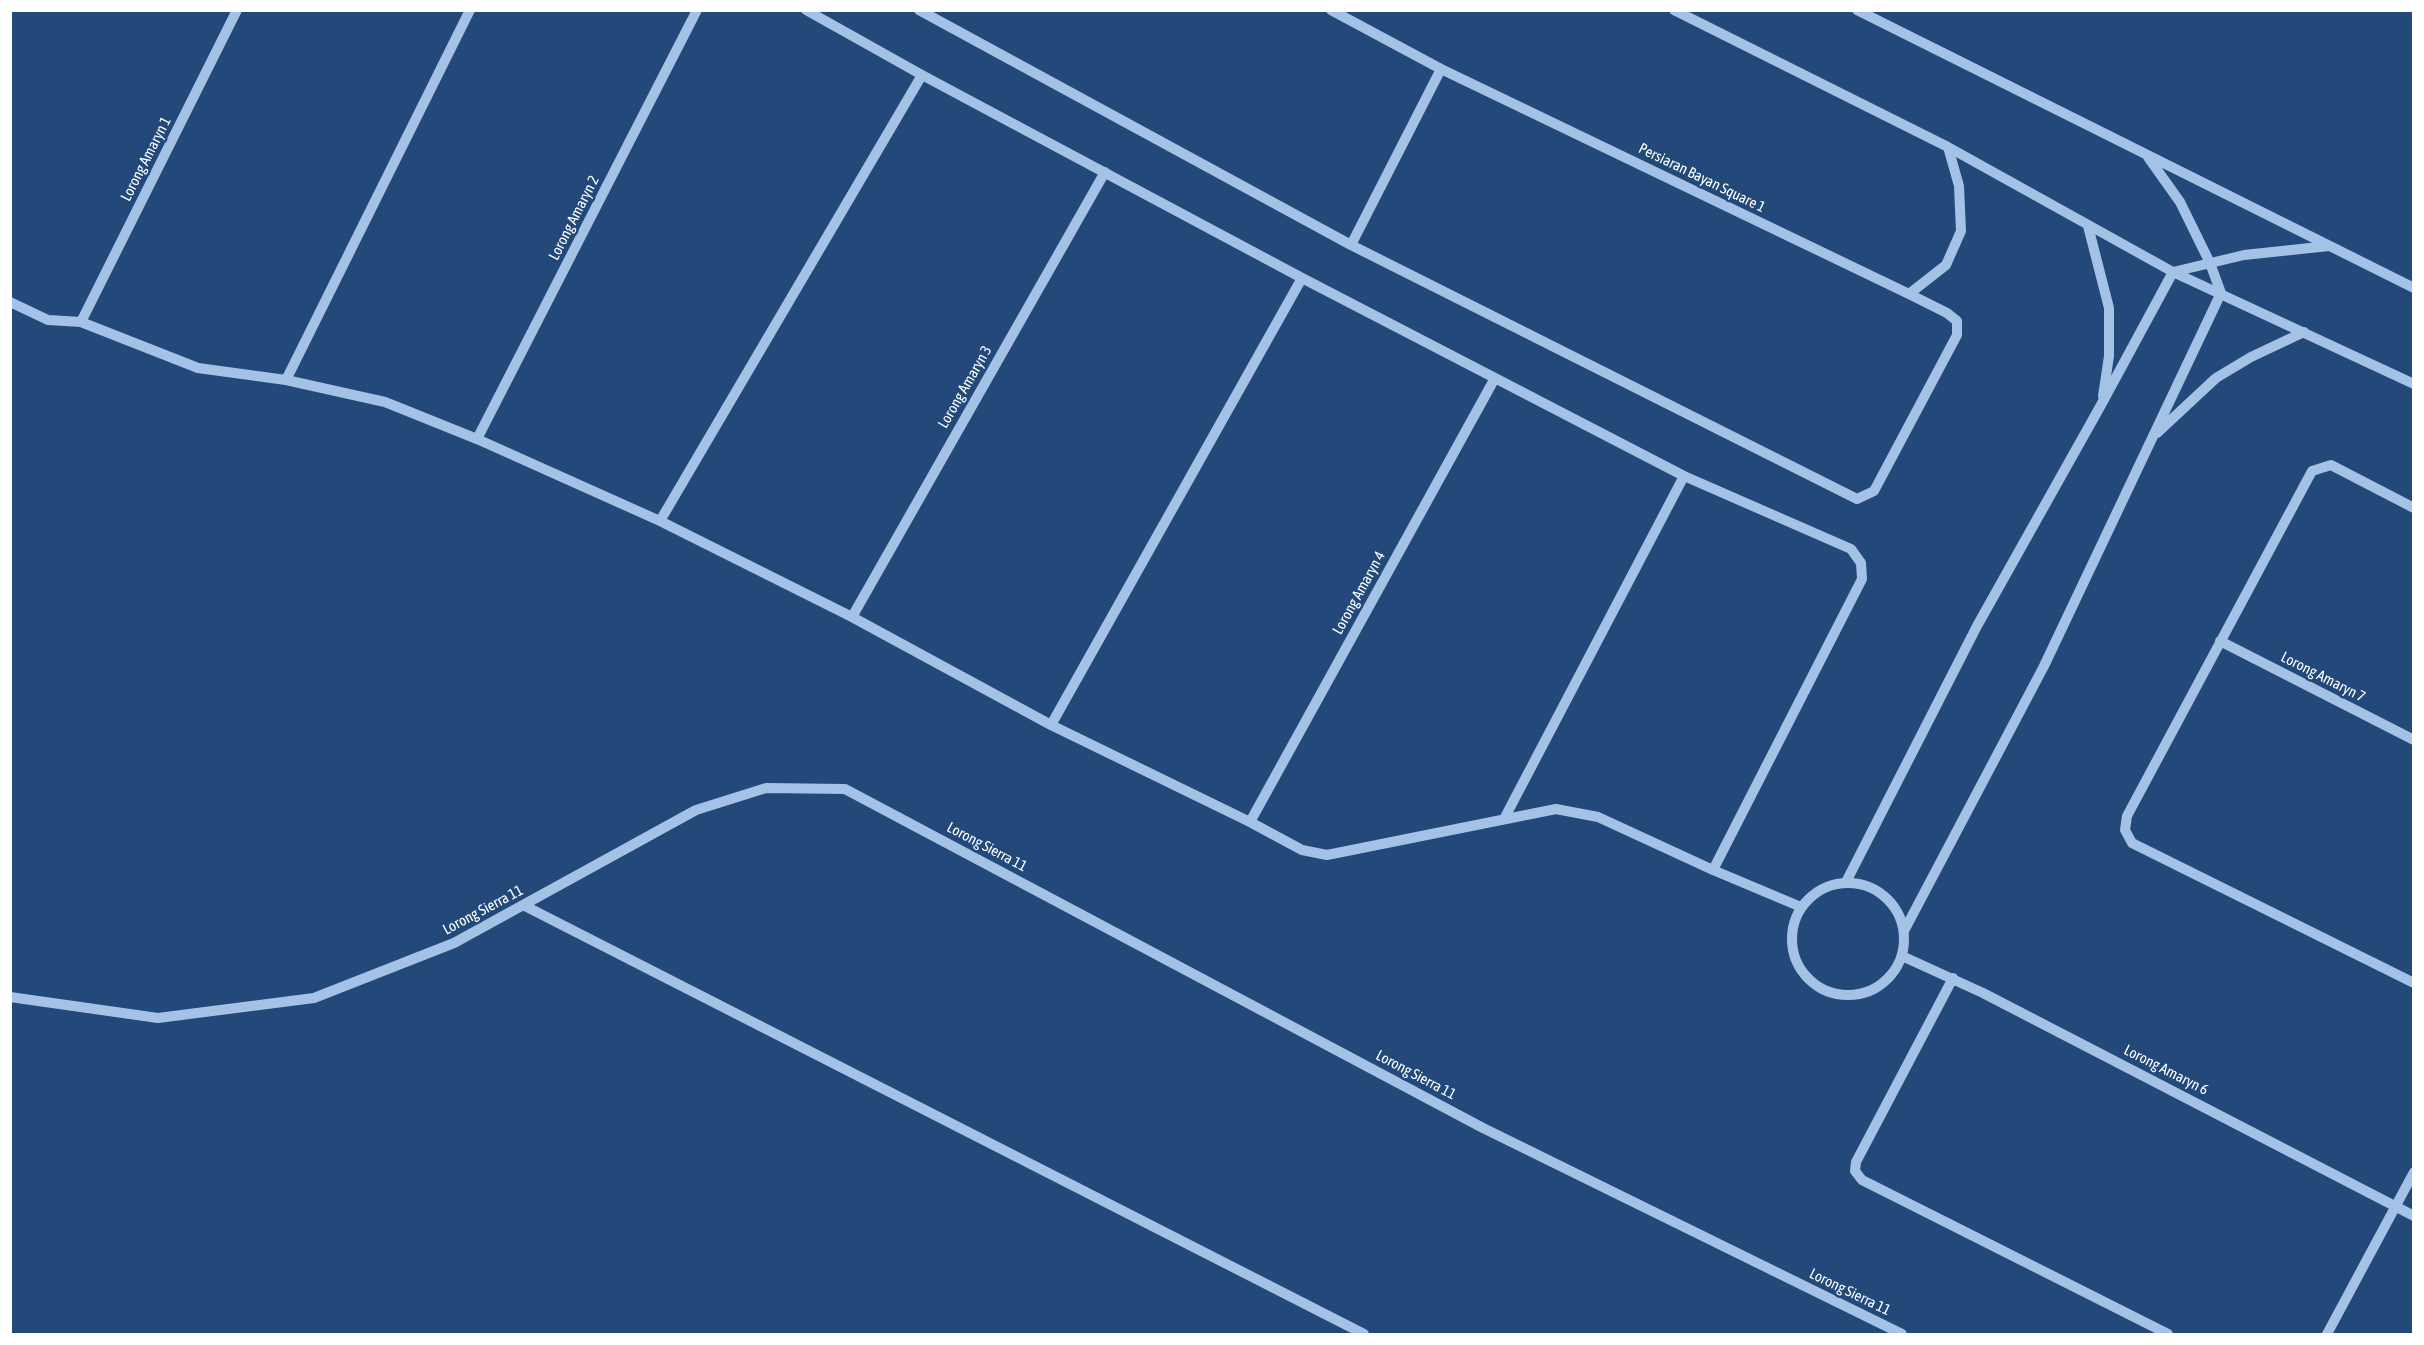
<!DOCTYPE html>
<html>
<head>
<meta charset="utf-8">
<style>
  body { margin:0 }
  #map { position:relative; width:2424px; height:1345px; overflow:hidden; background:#22497a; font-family:"Asap Condensed",sans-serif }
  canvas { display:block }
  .frame { position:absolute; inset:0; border:12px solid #fff; pointer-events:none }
</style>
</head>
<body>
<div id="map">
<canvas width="2424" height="1345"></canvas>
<div class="frame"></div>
</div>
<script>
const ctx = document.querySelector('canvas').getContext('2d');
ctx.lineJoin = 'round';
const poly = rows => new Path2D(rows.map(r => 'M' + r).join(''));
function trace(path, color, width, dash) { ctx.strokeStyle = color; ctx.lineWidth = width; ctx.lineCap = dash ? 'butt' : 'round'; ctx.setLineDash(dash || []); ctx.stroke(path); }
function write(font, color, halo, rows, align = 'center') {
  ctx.font = font + ' "Asap Condensed",sans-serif'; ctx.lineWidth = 5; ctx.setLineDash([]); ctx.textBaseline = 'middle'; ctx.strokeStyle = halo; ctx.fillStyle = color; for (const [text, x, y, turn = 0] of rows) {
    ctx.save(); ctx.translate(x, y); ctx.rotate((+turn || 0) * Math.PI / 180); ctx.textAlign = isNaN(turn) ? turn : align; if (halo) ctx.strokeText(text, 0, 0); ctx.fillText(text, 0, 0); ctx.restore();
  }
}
const minor = poly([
  [806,10,922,75,1302,278,1684,476,1851,549,1861,563,1862,579,1713,870],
  [919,10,1351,245,1857,499,1874,491,1957,335,1957,321,1947,313,1909,294,1441,69,1331,10],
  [1674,10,1948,147,2173,272,2414,384],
  [1857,10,2414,288],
  [2088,226,2109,308,2109,356,2103,396],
  [1351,245,1441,69],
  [1909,294,1946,265,1961,231,1959,186,1948,147],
  [10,302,48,320,81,322,198,368,286,380,385,402,477,439,660,521,852,617,1051,725,1250,822,1302,850,1327,855,1556,809,1598,817,1713,870,1801,907],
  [81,322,237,10],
  [286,380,470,10],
  [2157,433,2216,378,2251,357,2304,332],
  [477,439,697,10],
  [2414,508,2331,465,2312,471,2127,816,2125,830,2132,843,2414,983],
  [660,521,922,75],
  [852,617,1105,172],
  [2220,641,2414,740],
  [1051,725,1302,278],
  [1504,819,1684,476],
  [1250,822,1495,378],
  [1846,882,1977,626,2101,405,2173,272,2244,255,2329,246],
  '1792 939a56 56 0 1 1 112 0a56 56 0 1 1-112 0Z',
  [523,905,1364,1334],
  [1904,931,2044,666,2221,293,2210,263,2180,202,2148,157],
  [1902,956,1983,993,2414,1216],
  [1953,978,1856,1162,1855,1171,1862,1180,2168,1334],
  [10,997,158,1018,314,998,454,943,696,810,766,788,845,789,1483,1128,1902,1334],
  [2327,1334,2414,1172]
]);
const streetNames = [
  ["Lorong Amaryn 1",146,159,-63],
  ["Persiaran Bayan Square 1",1702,178,26],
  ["Lorong Amaryn 2",574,218,-63],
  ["Lorong Amaryn 3",965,387,-60],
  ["Lorong Amaryn 4",1359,593,-61],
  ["Lorong Amaryn 7",2323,677,27],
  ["Lorong Sierra 11",987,847,28],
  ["Lorong Sierra 11",483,910,-28],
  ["Lorong Amaryn 6",2166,1070,27],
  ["Lorong Sierra 11",1416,1075,28],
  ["Lorong Sierra 11",1850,1292,26]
];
trace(minor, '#a4c2e5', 10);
write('15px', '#fff', '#22497a', streetNames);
</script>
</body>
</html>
